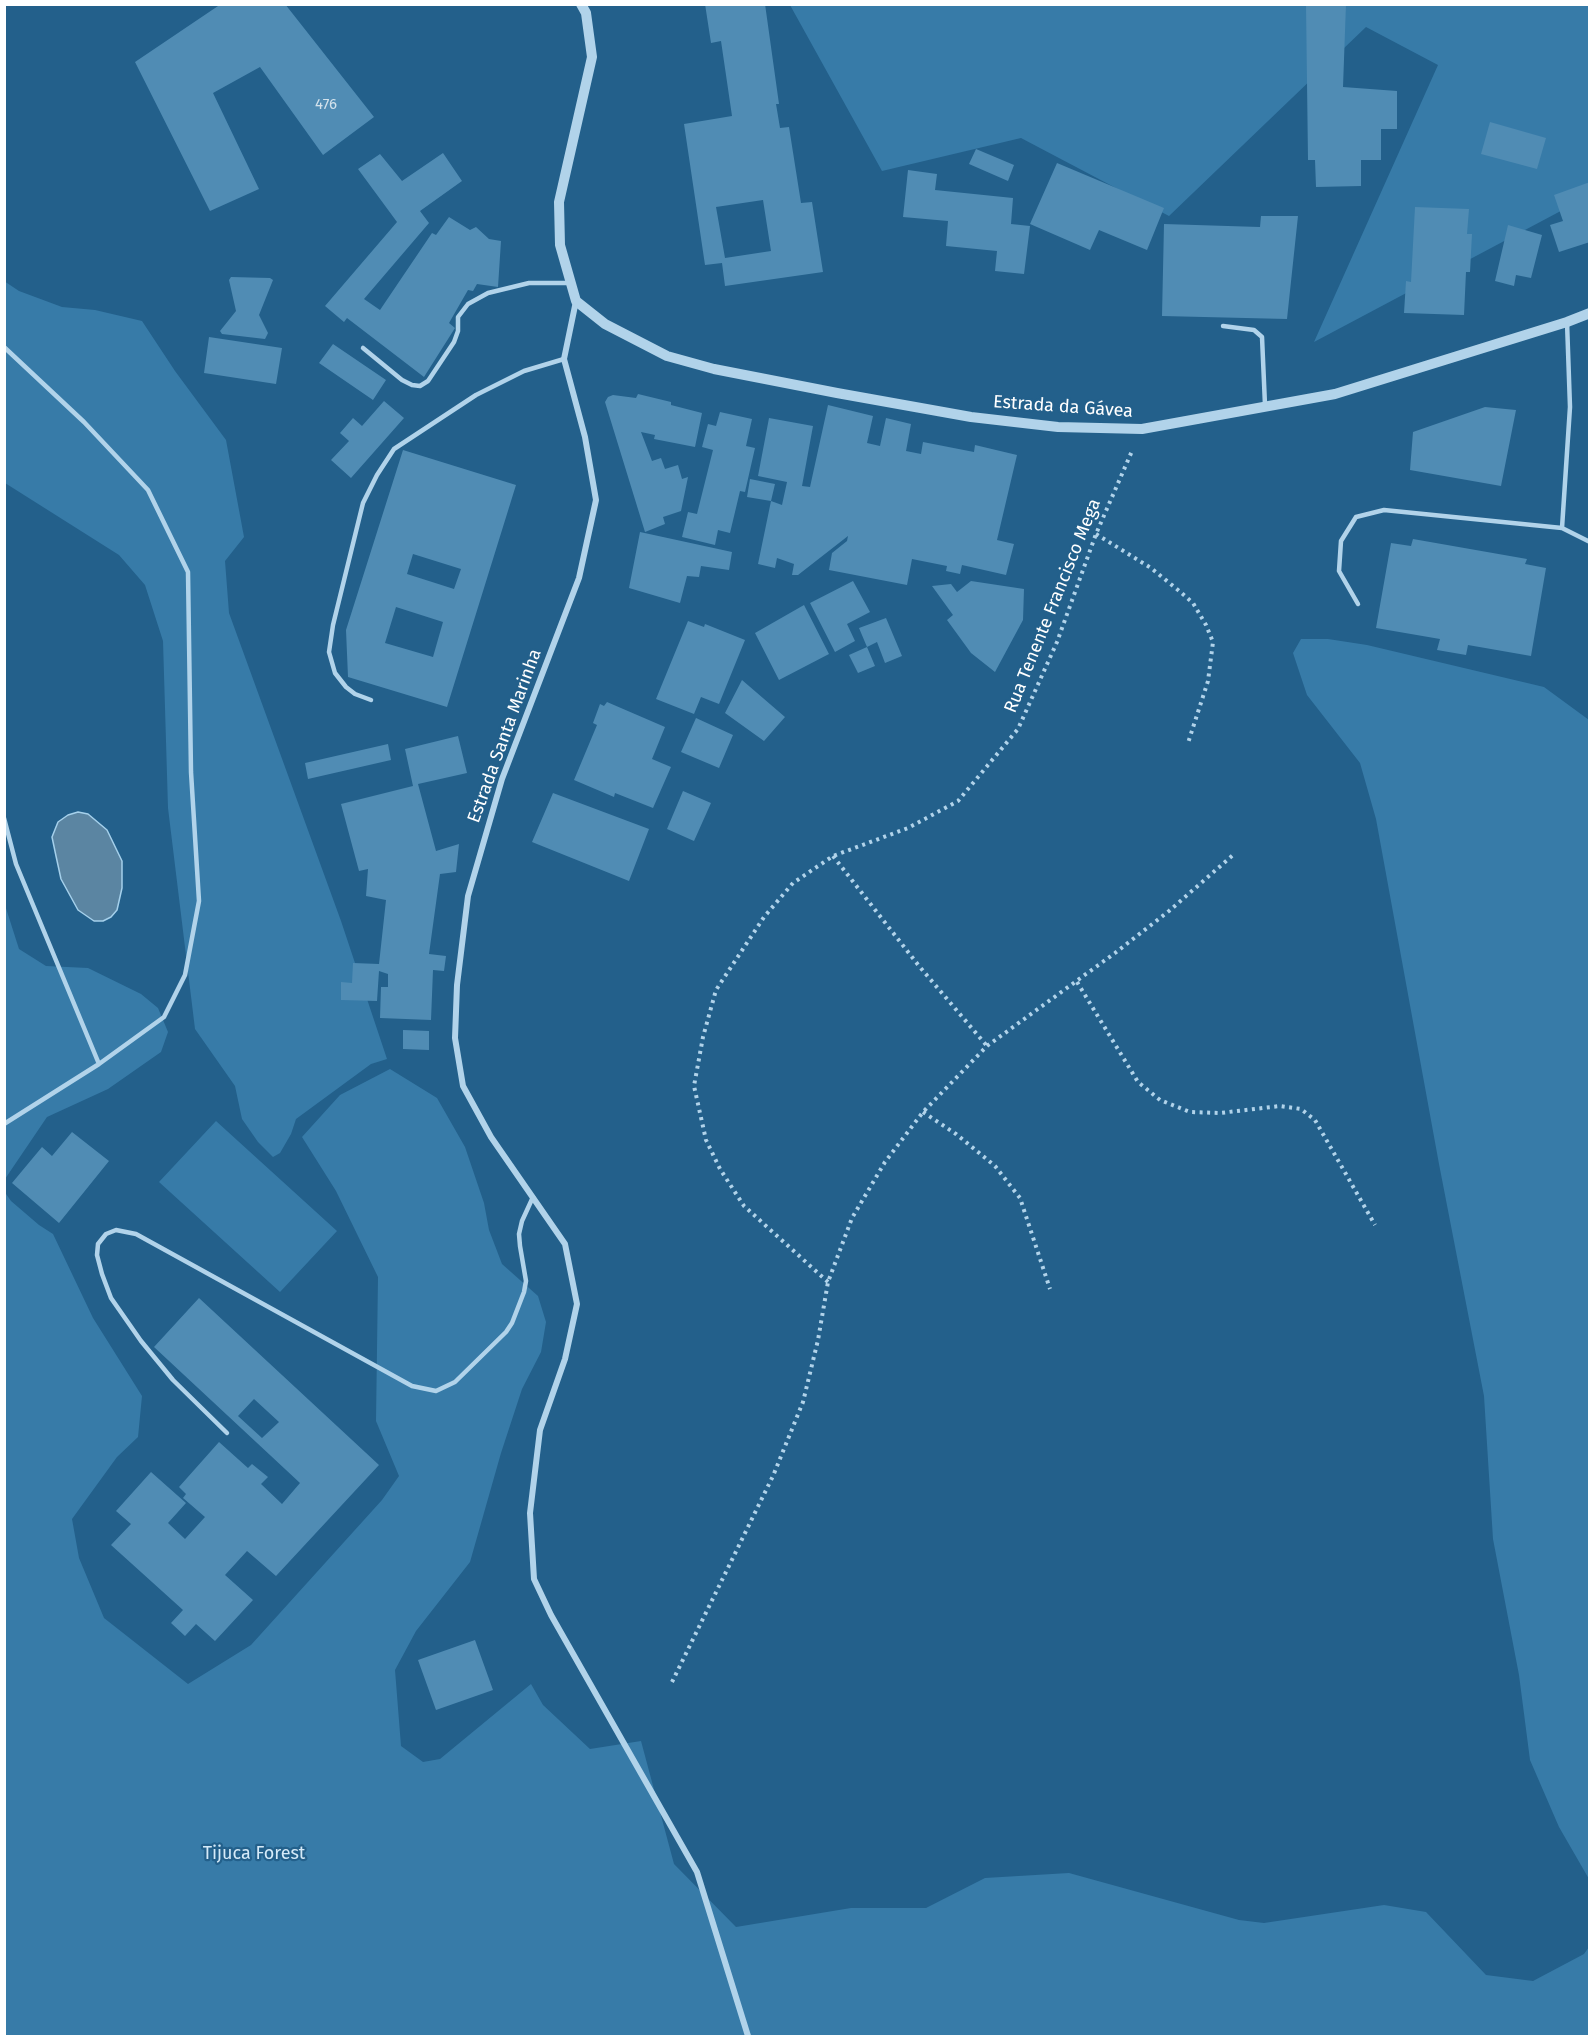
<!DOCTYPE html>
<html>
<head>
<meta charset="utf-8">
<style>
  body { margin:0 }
  #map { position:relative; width:1594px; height:2041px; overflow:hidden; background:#23608b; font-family:"Fira Sans",sans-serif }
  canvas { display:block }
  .frame { position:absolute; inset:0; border:6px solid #fff; pointer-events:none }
</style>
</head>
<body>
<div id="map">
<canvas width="1594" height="2041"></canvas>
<div class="frame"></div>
</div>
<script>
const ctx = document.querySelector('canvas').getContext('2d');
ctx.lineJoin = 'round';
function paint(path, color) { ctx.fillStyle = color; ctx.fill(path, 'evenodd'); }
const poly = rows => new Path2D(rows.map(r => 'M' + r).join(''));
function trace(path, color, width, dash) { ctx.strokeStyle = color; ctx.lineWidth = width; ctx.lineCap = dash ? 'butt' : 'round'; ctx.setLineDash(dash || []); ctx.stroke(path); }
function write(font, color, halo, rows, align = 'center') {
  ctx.font = font + ' "Fira Sans",sans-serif'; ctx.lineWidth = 4.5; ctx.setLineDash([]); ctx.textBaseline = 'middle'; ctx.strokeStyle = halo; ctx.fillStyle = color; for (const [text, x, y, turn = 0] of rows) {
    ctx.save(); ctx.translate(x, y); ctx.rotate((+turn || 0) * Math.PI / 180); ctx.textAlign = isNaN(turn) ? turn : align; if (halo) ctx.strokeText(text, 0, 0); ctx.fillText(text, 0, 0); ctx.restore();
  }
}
const green = poly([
  [790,5,1589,5,1589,196,1314,342,1438,65,1366,27,1169,216,1021,138,882,171],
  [4,281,19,291,62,307,95,310,142,321,175,371,226,440,244,537,225,561,229,613,341,921,387,1059,371,1064,296,1119,291,1134,280,1153,273,1157,258,1142,242,1119,235,1086,195,1029,168,808,163,641,145,585,119,555,5,483],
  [1301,639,1328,639,1367,645,1544,687,1589,720,1589,1879,1559,1827,1530,1760,1519,1675,1493,1539,1484,1396,1439,1164,1376,819,1360,763,1307,695,1293,653],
  [4,902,19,949,46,966,88,968,141,994,158,1008,168,1032,161,1052,108,1089,47,1117,5,1179],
  [390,1069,437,1098,465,1147,484,1203,489,1230,502,1264,538,1296,546,1322,541,1352,522,1389,501,1453,470,1562,416,1631,395,1670,401,1746,423,1762,440,1759,531,1684,543,1705,590,1749,641,1741,674,1864,736,1927,851,1908,926,1908,985,1878,1069,1873,1239,1920,1264,1923,1384,1905,1426,1912,1486,1975,1533,1981,1584,1954,1589,1947,1589,2036,5,2036,4,1191,11,1201,39,1225,53,1234,93,1318,142,1396,138,1437,117,1457,72,1519,79,1558,104,1618,188,1684,251,1645,382,1500,399,1476,376,1421,378,1277,336,1191,302,1137,340,1095],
  [216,1121,337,1231,280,1292,159,1182]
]);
const water = poly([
  [78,812,88,814,107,830,122,861,122,888,117,910,111,917,103,921,94,921,78,910,61,879,56,856,52,837,58,822,68,815,78,812]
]);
const building = poly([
  [221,4,285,4,374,117,323,155,260,67,213,93,259,189,210,211,135,62],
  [705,4,765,4,779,104,776,104,780,128,789,127,801,203,812,202,823,272,725,286,722,263,705,265,684,124,732,116,721,41,711,43],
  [763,200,771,251,725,258,716,207],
  [1306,4,1346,4,1343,87,1397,91,1397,129,1381,129,1381,160,1361,160,1361,186,1316,187,1315,160,1308,160],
  [1490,122,1546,138,1537,169,1481,154],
  [976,149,1014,165,1008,181,969,164],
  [443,153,462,181,420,211,429,223,364,299,380,310,432,233,436,235,449,217,470,230,476,227,489,239,501,241,498,287,477,284,473,291,468,290,449,323,455,328,424,377,347,318,344,322,325,306,397,222,358,169,380,154,402,181],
  [1057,163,1164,208,1147,250,1099,230,1090,250,1030,224],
  [908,170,937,174,935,190,1013,198,1011,224,1030,226,1024,274,995,271,997,251,946,246,948,221,903,217],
  [1590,182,1590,242,1559,252,1550,225,1563,221,1554,195],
  [1415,207,1469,209,1467,234,1472,234,1470,272,1466,272,1464,315,1404,313,1406,281,1411,282],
  [1261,216,1298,216,1287,319,1162,316,1164,224,1260,227],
  [1508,225,1542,235,1531,278,1516,275,1514,286,1495,281],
  [231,277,270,278,273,280,259,315,268,333,265,339,222,334,220,331,236,311,229,280],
  [209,337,282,348,276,384,204,373],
  [333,344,386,380,373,400,319,363],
  [638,394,671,402,671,405,702,413,695,447,654,439,655,435,641,432,652,461,661,458,665,469,678,465,682,479,688,477,681,511,663,517,665,524,645,532,605,402,608,397,613,395,636,398],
  [384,401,404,418,351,478,331,460,349,441,340,433,353,418,362,426],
  [828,405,873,416,867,443,880,446,886,418,911,424,906,451,921,454,923,442,974,452,975,445,1017,455,997,540,1014,544,1006,575,962,565,960,574,946,571,947,566,912,559,907,585,829,570,832,553,847,541,848,536,798,575,792,575,794,564,777,558,775,568,758,564,771,501,747,497,750,479,775,484,771,501,782,505,787,482,758,476,769,418,813,426,802,486,810,487],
  [1485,407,1516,410,1501,486,1410,470,1413,432],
  [720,412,752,419,746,446,755,448,745,492,740,491,730,533,718,530,715,545,682,537,688,512,697,514,713,450,702,447,708,424,716,426],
  [403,450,516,485,447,707,348,677,346,630],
  [413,554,461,569,454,589,407,574],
  [396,607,443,622,433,657,385,643],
  [640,532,732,552,729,570,701,566,699,577,687,576,680,603,629,588],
  [1413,539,1527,559,1525,564,1546,568,1531,656,1468,645,1466,655,1437,650,1440,639,1376,628,1391,543,1411,546],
  [853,581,870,612,847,624,855,641,835,652,810,603],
  [971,581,1024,589,1023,620,995,672,971,653,947,620,953,615,932,586,951,584,957,592],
  [804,605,829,654,779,680,755,633],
  [886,618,902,656,885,663,877,642,867,647,859,628],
  [688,621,704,627,705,624,745,640,719,704,701,697,694,714,656,699],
  [867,647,875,666,858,673,849,655],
  [742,680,785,717,764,741,725,713],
  [607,702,665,727,652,759,671,767,653,808,615,793,614,797,574,780,597,725,593,723,600,704,604,706],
  [696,718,733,735,719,768,681,752],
  [458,736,467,773,418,784,436,851,459,844,456,872,440,874,429,954,446,956,444,971,433,970,431,1020,380,1018,381,987,388,987,388,974,379,971,377,1001,341,1000,341,982,352,983,353,963,379,964,386,900,366,896,368,869,359,871,341,804,413,786,405,749],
  [388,744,391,760,308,779,305,763],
  [683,791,711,803,694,841,667,829],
  [553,793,649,829,629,881,532,842],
  [403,1030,429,1031,429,1050,403,1049],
  [72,1132,109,1161,59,1223,12,1183,42,1147,52,1156],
  [199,1298,379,1465,276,1576,247,1551,225,1575,253,1600,215,1641,196,1624,185,1636,171,1623,183,1610,111,1545,131,1524,116,1511,151,1472,186,1503,168,1523,185,1539,205,1517,183,1498,186,1494,179,1487,219,1442,248,1468,252,1464,268,1477,261,1484,282,1504,300,1483,154,1347],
  [254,1399,279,1422,262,1438,238,1416],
  [475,1640,493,1690,436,1710,418,1660]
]);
const path = poly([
  [1096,534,1151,568,1178,590,1193,603,1206,625,1213,642,1208,681,1188,743],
  [833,856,919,966,987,1046],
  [1077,982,1138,1082,1160,1100,1190,1112,1220,1113,1280,1106,1301,1109,1315,1120,1375,1225],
  [923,1112,956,1134,995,1166,1020,1198,1050,1289],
  [828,1282,744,1206,720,1169,706,1140,694,1086,703,1037,716,990,764,917,793,883,833,856,908,828,958,801,1018,729,1057,642,1096,534,1132,451],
  [672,1682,773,1476,803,1402,818,1340,828,1282,852,1218,885,1162,923,1112,987,1046,1115,953,1169,911,1233,855]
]);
const service = poly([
  [1223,326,1254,330,1262,337,1265,405],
  [4,347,84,422,148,490,188,572,191,772,199,901,185,975,164,1017,99,1064,4,1124],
  [363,348,402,380,412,385,420,386,428,381,454,342,458,331,458,317,468,304,488,293,529,283,570,283],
  [1562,528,1570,407,1567,322],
  [1358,604,1339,571,1341,541,1356,517,1384,510,1562,528,1590,542],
  [371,700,355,694,346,687,335,673,329,652,333,625,363,503,377,475,394,449,476,395,524,371,564,359],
  [4,818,16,864,99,1064],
  [227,1433,173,1380,141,1341,111,1298,102,1274,97,1255,98,1244,106,1234,116,1230,136,1234,412,1386,436,1391,455,1382,506,1332,512,1323,524,1292,526,1281,520,1246,519,1234,522,1221,533,1197]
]);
const minor = poly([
  [576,301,564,359,585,437,596,500,579,578,502,779,468,896,457,985,455,1038,463,1086,491,1137,565,1244,577,1304,565,1359,540,1430,530,1513,534,1579,551,1615,697,1872,748,2036]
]);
const tertiary = poly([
  [581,4,586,13,592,57,559,202,560,245,576,301,605,324,667,356,714,369,837,393,971,417,1058,427,1142,429,1335,394,1567,322,1590,313]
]);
const numberNames = [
  ["476",326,105]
];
const streetNames = [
  ["Estrada da Gávea",1063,407,4],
  ["Rua Tenente Francisco Mega",1053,606,-68],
  ["Estrada Santa Marinha",505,736,-70]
];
const parkNames = [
  ["Tijuca Forest",254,1854]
];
paint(green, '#377ba8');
paint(water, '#5b85a2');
trace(water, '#a5d0eb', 1.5);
paint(building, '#508cb4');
trace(path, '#b1d3ea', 4, [3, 4.5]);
trace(service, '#b1d3ea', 4.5);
trace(minor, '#b1d3ea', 6);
trace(tertiary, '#b1d3ea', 10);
write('15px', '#d3e2ec', null, numberNames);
write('18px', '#fff', '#23608b', streetNames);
write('18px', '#d5eaf8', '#23608b', parkNames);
</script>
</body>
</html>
